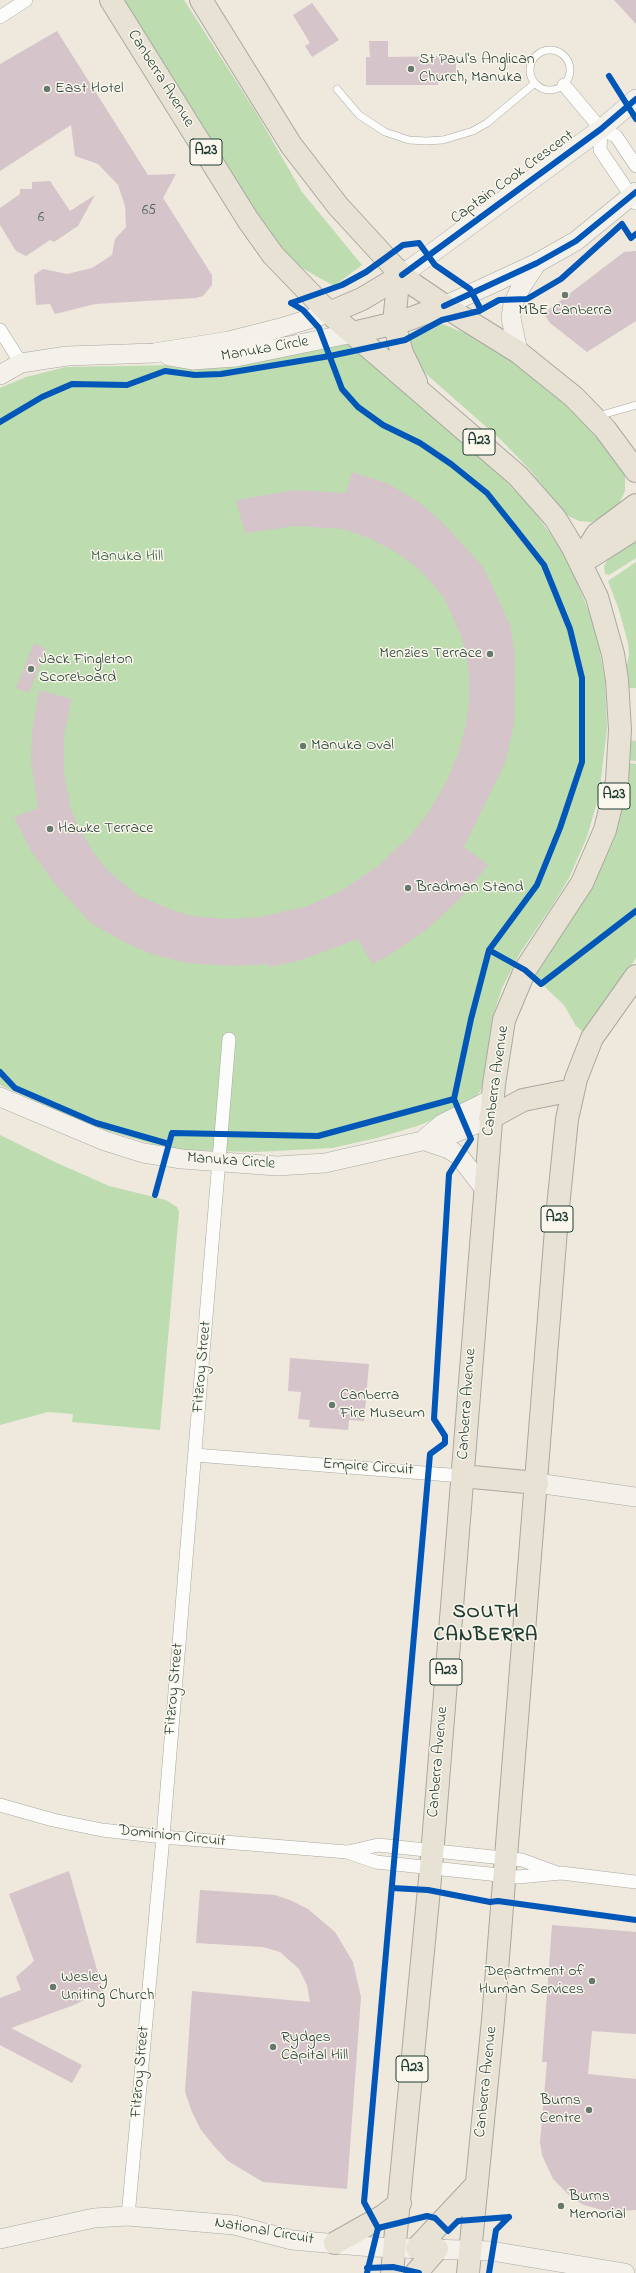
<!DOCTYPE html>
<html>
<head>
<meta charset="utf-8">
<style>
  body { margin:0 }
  canvas { display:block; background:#eee8dd }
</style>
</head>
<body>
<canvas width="636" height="2273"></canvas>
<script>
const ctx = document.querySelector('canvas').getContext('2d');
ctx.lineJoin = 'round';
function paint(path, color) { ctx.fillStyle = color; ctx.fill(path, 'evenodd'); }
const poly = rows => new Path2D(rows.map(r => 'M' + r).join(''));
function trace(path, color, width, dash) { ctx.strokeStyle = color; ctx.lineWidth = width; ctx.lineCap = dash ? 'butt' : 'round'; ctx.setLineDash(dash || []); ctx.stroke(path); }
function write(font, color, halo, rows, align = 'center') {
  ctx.font = font + ' "Indie Flower",sans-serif'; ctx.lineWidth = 3; ctx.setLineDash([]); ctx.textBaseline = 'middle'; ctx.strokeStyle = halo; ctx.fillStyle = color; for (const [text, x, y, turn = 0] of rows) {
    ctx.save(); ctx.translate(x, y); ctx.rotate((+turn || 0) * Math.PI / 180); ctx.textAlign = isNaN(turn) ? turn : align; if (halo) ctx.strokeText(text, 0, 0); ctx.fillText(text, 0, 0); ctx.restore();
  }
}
const green = poly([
  [118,0,184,0,257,114,302,192,362,265,334,286,302,268,277,245],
  [442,324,473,336,528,371,594,429,625,474,625,491,618,506,592,522,579,521,564,514,531,471,500,439,417,366,405,343],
  [343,344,351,346,496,471,533,510,559,546,574,576,590,614,598,642,605,680,607,729,599,795,587,837,569,878,554,903,520,953,502,988,492,1019,484,1085,475,1099,445,1115,417,1126,377,1138,332,1148,257,1152,181,1150,156,1145,94,1127,0,1085,0,388,26,377,66,367,179,365],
  [636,540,636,558,609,575,605,574,604,566,611,554],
  [636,562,636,688,628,688,626,669,629,654,628,643,619,610,608,581],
  [629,740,636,741,636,761,627,760],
  [627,763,636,764,636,909,542,982,533,974],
  [636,914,636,958,586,1030,582,1031,576,1026,564,1005,543,985],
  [0,1135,57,1163,109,1186,166,1200,177,1207,179,1212,160,1430,72,1422,73,1414,48,1412,0,1425]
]);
const building = poly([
  [614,0,636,0,636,24],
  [312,3,339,40,312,57,305,46,310,43,293,15],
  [57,31,148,175,176,174,163,198,212,275,212,285,203,296,196,298,95,304,55,314,50,304,36,305,34,275,43,269,67,274,92,268,112,255,115,239,126,227,125,206,118,185,98,164,75,156,71,125,0,171,0,64],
  [369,41,388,41,388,57,456,56,456,80,438,81,438,85,366,85,366,57,370,57],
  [50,181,70,211,95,195,78,226,54,242,50,240,26,256,16,251,0,225,0,208,20,194,20,189,32,189,32,182],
  [636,251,636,321,587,352,550,323,545,315,547,311,624,252],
  [352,472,389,484,420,503,443,523,484,568,510,625,515,655,514,724,505,763,464,847,488,865,466,893,426,930,391,954,372,964,358,939,298,961,269,967,268,964,232,966,187,963,152,954,126,943,91,923,55,884,31,851,14,817,38,808,31,761,32,733,39,690,72,699,64,734,64,773,71,809,77,824,93,852,108,871,139,896,169,909,191,916,227,919,261,917,307,906,341,891,379,865,411,835,430,810,447,780,459,751,466,724,469,702,469,675,466,652,460,633,444,598,431,582,415,566,394,551,369,538,343,529,296,526,245,533,236,500,296,490,346,493],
  [34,643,46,649,29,693,16,688],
  [290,1358,369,1364,364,1421,349,1420,348,1430,309,1427,310,1420,298,1419,301,1392,288,1391],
  [69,1871,103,1991,74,2005,11,2028,82,2065,72,2083,0,2045,0,1998,21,1990,16,1977,34,1961,9,1894],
  [200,1890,275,1895,292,1901,308,1909,335,1932,353,1962,361,1997,347,2189,263,2182,228,2161,214,2146,201,2130,192,2112,185,2092,192,1991,310,2002,307,1985,299,1969,280,1952,263,1947,196,1943],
  [552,1925,636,1932,636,2034,592,2031,588,2074,636,2079,636,2210,609,2212,584,2205,572,2198,553,2179,542,2155,540,2142,547,2062,542,2062]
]);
const lane = poly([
  '530 70a20 20 0 1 1 40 0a20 20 0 1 1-40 0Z',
  [337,89,359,115,385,132,409,140,426,141,443,140,473,131,487,123,535,83],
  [598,416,636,405]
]);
const street = poly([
  [0,17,26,0],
  [564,85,601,129,616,136,636,166],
  [601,129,600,150,636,203],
  [0,330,21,363],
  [195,1455,462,1476],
  [0,1805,53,1820,102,1830,163,1837,347,1852,376,1862,518,1877,561,1873,636,1882],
  [348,1852,378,1845,522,1860,555,1872],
  [128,2216,163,1837,229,1039]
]);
const secondary = poly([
  [402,275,601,129,636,99],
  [444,306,537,263,576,241,636,192],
  [518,352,511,318,513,304,521,287,536,264],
  [169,356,192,360,236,357,353,333],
  [0,375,21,363,67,356,154,353,229,341,280,328,329,313],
  [0,1097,105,1141,143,1153,182,1159,277,1166,325,1163,422,1141,438,1140,490,1118],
  [422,1141,442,1124,492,1099],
  [428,1142,449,1149,459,1156,484,1188],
  [537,1483,636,1497],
  [0,2239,94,2218,128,2216,234,2225,292,2240,372,2247,491,2251,625,2273]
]);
const highway = poly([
  [111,0,248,220,273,255,329,313,518,476,555,518,572,546,597,597,613,654,617,680,620,730,617,781,605,830,582,883,525,970,504,1020,494,1084,431,1868,392,2273],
  [201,0,291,145,338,206,394,267,414,285,460,316,518,352,574,397,605,429,636,471],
  [402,275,397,292,394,323,402,353,416,382],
  [329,313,362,299,402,275],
  [353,333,404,321,444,306],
  [580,561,597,534,636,505],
  [581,563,636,528],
  [490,1118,523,1100,573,1090],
  [462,1476,537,1483],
  [335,2243,383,2216,400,2203],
  [417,2248,477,2184],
  [416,2273,437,2249],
  [468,2273,493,2020,557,1217,567,1119,576,1079,592,1038,636,976]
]);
const cycleway = poly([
  [609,76,636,119],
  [402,275,601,129,636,99],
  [291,303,303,310,319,328,342,389,358,407,383,425,420,443,451,464,487,493,515,528,544,565,570,629,582,678,582,762,560,828,537,885,489,950,471,1019,454,1099,471,1139,449,1174,434,1419,445,1436,445,1443,430,1454,364,2202,378,2228,367,2273],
  [291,303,342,285,366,272,403,245,419,243,435,265,470,289,481,310],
  [444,306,537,263,576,241,636,192],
  [0,422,42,397,72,384,127,385,165,371,195,375,221,374,330,356,405,340,442,320,479,311,499,300,527,299,561,279,622,224,631,238,636,234],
  [489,950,525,970,541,984,636,911],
  [0,1072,15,1088,96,1123,169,1144],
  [155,1195,172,1133,318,1136,454,1099],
  [392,1888,428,1890,490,1902,498,1901,636,1920],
  [378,2228,427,2216,435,2218,448,2231,458,2221,509,2217],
  [367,2268,393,2267,419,2273],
  [489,2273,496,2230,509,2217]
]);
const markers = [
  [411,69,4,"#67796f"],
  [47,89,4,"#67796f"],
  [565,295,4,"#67796f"],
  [490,654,4,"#67796f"],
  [31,669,4,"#67796f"],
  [303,746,4,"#67796f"],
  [50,829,4,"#67796f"],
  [408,888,4,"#67796f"],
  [332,1405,4,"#67796f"],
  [592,1981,4,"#67796f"],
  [53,1987,4,"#67796f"],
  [273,2047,4,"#67796f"],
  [589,2110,4,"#67796f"],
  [561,2206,4,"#67796f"]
];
const numberNames = [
  ["65",149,212],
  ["6",41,219]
];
const shields = [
  [206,152,32],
  [479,442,32],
  [614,796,32],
  [557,1219,32],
  [446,1672,32],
  [412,2069,32]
];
const shieldNames = [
  ["A23",206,152],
  ["A23",479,442],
  ["A23",614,796],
  ["A23",557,1219],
  ["A23",446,1672],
  ["A23",412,2069]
];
const poiNames = [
  ["St Paul's Anglican",419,60],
  ["Church, Manuka",419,78],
  ["East Hotel",55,89],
  ["MBE Canberra",565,311,"center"],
  ["Menzies Terrace",482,654,"right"],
  ["Jack Fingleton",39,660],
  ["Scoreboard",39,678],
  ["Manuka Oval",311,746],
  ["Hawke Terrace",58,829],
  ["Bradman Stand",416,888],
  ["Canberra",340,1396],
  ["Fire Museum",340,1414],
  ["Department of",584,1972,"right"],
  ["Human Services",584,1990,"right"],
  ["Wesley",61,1978],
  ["Uniting Church",61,1996],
  ["Rydges",281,2038],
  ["Capital Hill",281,2056],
  ["Burns",581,2101,"right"],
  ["Centre",581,2119,"right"],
  ["Burns",569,2197],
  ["Memorial",569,2215]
];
const streetNames = [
  ["Canberra Avenue",160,79,58],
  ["Captain Cook Crescent",513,178,-36],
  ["Manuka Circle",265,350,-10],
  ["Canberra Avenue",497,1081,-82],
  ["Manuka Circle",231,1162,4],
  ["Fitzroy Street",203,1367,-85],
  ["Canberra Avenue",468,1404,-86],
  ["Empire Circuit",368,1468,4],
  ["Fitzroy Street",175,1689,-85],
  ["Canberra Avenue",439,1762,-85],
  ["Dominion Circuit",172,1837,6],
  ["Fitzroy Street",141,2072,-85],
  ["Canberra Avenue",487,2082,-84],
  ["National Circuit",264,2232,10]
];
const parkNames = [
  ["Manuka Hill",127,557]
];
const districtNames = [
  ["SOUTH",486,1614],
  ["CANBERRA",486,1637]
];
paint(green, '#bddcaf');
paint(building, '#d5c4c9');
trace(lane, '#a8a9a1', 8);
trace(street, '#a8a9a1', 14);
trace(secondary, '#a8a9a1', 20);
trace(highway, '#a8a9a1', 24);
trace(lane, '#fcfcfa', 7);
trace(street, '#fcfcfa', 13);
trace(secondary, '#f4f1eb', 19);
trace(highway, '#e8e2d5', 22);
trace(cycleway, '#0057b8', 6);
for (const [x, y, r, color] of markers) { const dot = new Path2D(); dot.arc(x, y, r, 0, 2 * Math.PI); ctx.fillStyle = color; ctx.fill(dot); trace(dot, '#fbf7ec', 1.5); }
write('14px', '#4c5f59', null, numberNames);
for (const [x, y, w] of shields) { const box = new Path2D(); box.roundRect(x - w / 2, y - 13, w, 26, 3); ctx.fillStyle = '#fbf7ec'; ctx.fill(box); trace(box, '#1f3d34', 1); }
write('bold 15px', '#1f3d34', null, shieldNames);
write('16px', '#1f3d34', '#fbf7ec', poiNames, 'left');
write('16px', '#1f3d34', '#fbf7ec', streetNames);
write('16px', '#375b45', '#fbf7ec', parkNames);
ctx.letterSpacing = '1px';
write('bold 20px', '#1f3d34', '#fbf7ec', districtNames);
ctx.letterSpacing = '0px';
</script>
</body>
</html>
